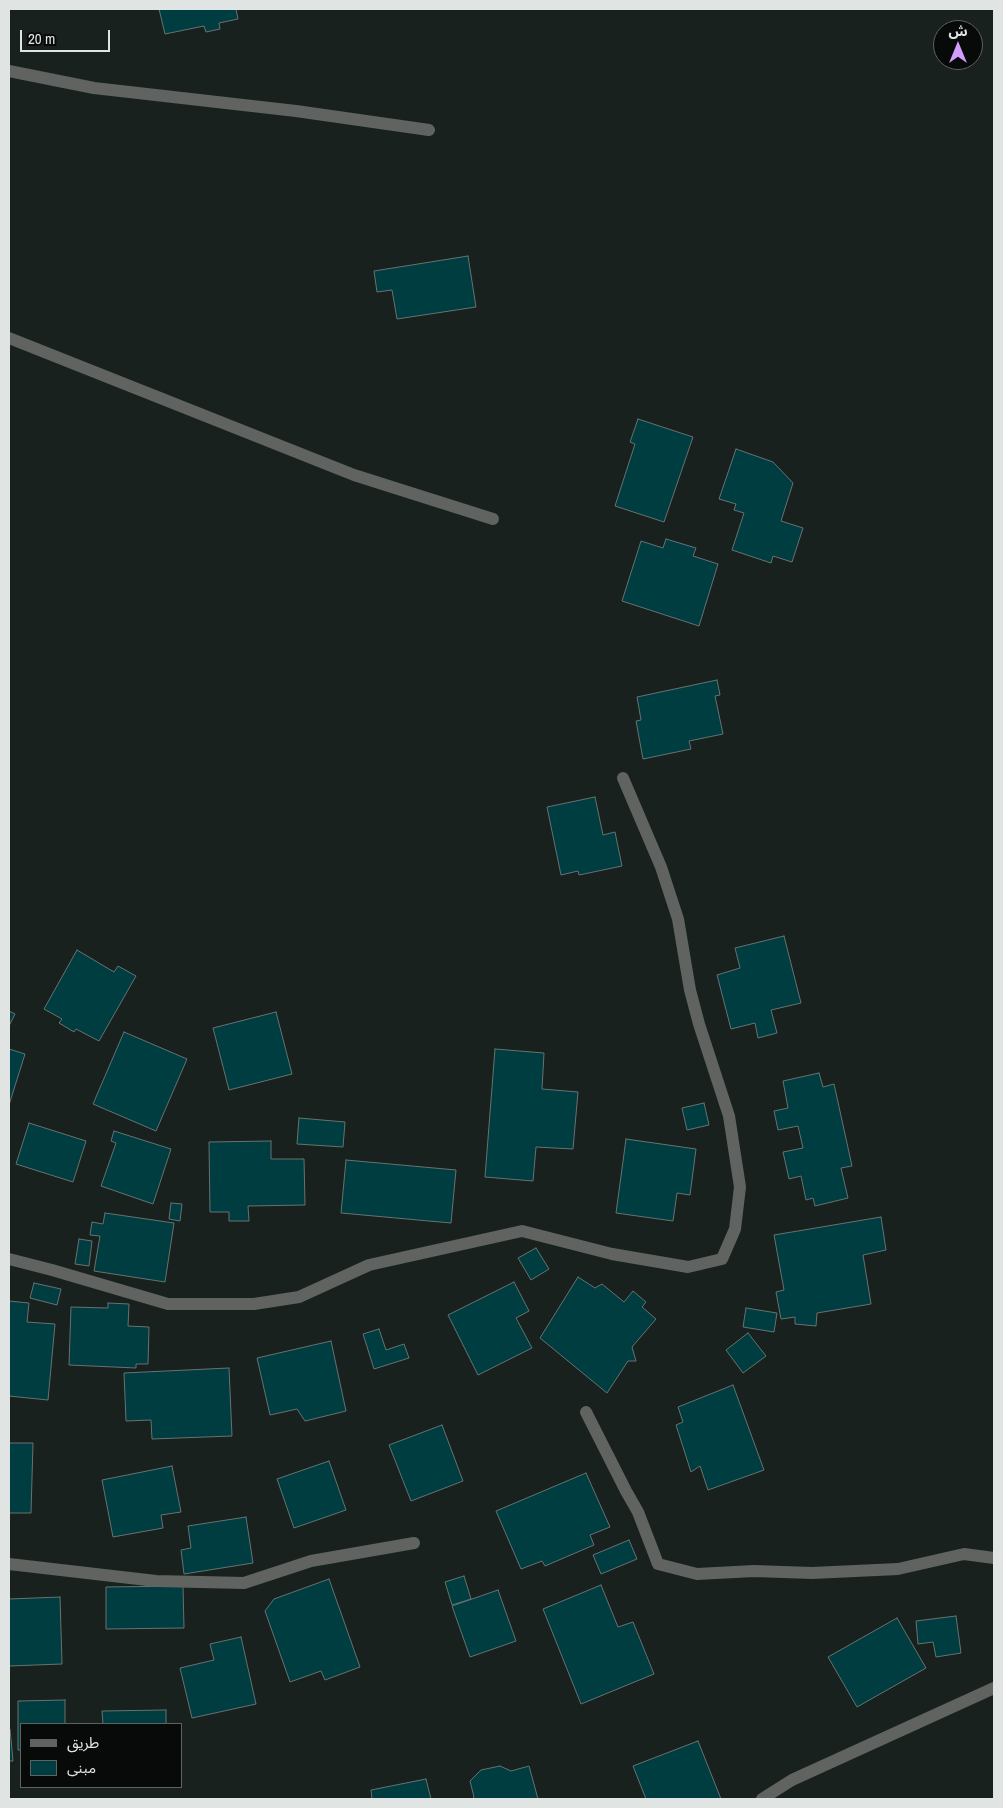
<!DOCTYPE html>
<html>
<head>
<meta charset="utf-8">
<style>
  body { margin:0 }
  #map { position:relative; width:1003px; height:1808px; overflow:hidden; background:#19211e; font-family:"Archivo Narrow","Noto Sans Arabic",sans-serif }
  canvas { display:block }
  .frame { position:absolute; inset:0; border:10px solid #e0e5e3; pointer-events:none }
  .legend { position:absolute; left:20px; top:1723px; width:162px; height:65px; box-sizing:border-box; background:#070a09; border:1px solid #5e6260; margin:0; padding:6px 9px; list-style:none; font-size:15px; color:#e0e5e3 }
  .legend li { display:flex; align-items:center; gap:10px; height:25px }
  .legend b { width:25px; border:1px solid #5e6260 }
  .north { position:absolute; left:933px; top:20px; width:50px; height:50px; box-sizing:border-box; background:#070a09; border:1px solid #5e6260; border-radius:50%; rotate:0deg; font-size:14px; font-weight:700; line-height:20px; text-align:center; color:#e0e5e3 }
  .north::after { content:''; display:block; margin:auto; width:18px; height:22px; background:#d29dfd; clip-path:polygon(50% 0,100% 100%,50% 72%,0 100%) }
  .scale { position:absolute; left:20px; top:30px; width:90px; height:22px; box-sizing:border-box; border:2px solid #e0e5e3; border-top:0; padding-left:6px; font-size:15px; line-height:18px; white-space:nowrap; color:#e0e5e3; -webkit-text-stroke:4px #070a09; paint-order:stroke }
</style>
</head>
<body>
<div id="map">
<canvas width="1003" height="1808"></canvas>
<div class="frame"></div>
<ul class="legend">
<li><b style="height:6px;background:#606360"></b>طريق</li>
<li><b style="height:14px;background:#003d40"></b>مبنى</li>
</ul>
<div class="north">ش</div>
<div class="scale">20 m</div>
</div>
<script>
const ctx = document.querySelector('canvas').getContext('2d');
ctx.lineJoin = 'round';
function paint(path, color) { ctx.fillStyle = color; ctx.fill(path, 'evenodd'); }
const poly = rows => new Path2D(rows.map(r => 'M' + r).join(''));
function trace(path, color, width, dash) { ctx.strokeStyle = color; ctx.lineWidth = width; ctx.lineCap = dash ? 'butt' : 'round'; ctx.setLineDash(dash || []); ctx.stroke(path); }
const building = poly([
  [159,9,236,9,238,19,219,23,220,29,206,32,204,26,165,34,159,9],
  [468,256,476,307,397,319,392,290,377,292,374,271,468,256],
  [638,419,693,437,664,522,615,506,635,444,630,442,638,419],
  [736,449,773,462,793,483,781,521,803,528,792,562,773,556,771,563,732,550,744,513,734,510,736,504,719,499,736,449],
  [666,539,696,548,693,556,718,564,699,626,622,601,641,541,663,548,666,539],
  [717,680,720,695,715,696,723,734,689,741,691,749,643,759,636,721,641,720,637,697,717,680],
  [595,797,603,835,615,832,622,866,579,875,578,871,561,875,547,807,595,797],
  [784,936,801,1003,771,1010,777,1033,758,1038,755,1023,731,1029,717,975,740,968,735,948,784,936],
  [77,950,114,972,118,966,136,976,99,1041,76,1029,74,1032,59,1023,62,1019,44,1009,77,950],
  [9,1011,15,1014,9,1026,9,1011],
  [276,1012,292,1074,229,1090,213,1028,276,1012],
  [124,1032,187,1059,156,1131,93,1104,124,1032],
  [9,1049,25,1054,9,1105,9,1049],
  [495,1049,544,1053,542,1089,578,1092,573,1149,536,1147,533,1181,485,1177,495,1049],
  [819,1073,823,1087,834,1084,852,1166,841,1168,848,1198,815,1206,813,1198,806,1200,801,1176,789,1179,783,1152,803,1148,798,1126,778,1130,774,1111,788,1108,783,1081,819,1073],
  [704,1103,709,1125,687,1130,682,1108,704,1103],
  [299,1118,345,1122,343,1147,297,1144,299,1118],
  [29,1123,86,1141,73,1182,16,1164,29,1123],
  [114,1131,171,1149,153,1204,101,1186,116,1143,111,1141,114,1131],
  [626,1139,696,1149,690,1195,677,1193,673,1221,616,1213,626,1139],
  [271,1141,271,1159,304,1159,305,1205,248,1206,249,1221,229,1221,229,1212,210,1212,209,1142,271,1141],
  [346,1160,456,1170,451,1223,341,1213,346,1160],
  [171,1203,182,1204,180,1221,169,1219,171,1203],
  [105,1213,174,1223,165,1282,94,1271,100,1236,90,1235,92,1222,103,1224,105,1213],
  [881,1217,886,1250,863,1255,871,1304,817,1313,816,1326,795,1324,795,1317,781,1319,776,1292,784,1290,774,1235,881,1217],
  [79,1239,92,1241,89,1266,75,1264,79,1239],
  [536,1248,549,1269,531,1280,518,1258,536,1248],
  [578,1277,595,1288,602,1284,624,1302,633,1291,646,1302,642,1307,656,1319,632,1347,636,1361,628,1361,607,1393,540,1338,578,1277],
  [514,1282,529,1311,516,1318,532,1348,478,1375,448,1315,514,1282],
  [34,1283,61,1289,57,1305,30,1298,34,1283],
  [9,1301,29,1303,27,1322,55,1324,48,1400,9,1396,9,1301],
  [108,1303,129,1304,128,1326,149,1327,148,1364,136,1364,136,1368,69,1365,71,1307,108,1308,108,1303],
  [746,1308,777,1313,774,1332,743,1327,746,1308],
  [379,1329,386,1350,404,1344,409,1358,374,1369,363,1334,379,1329],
  [748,1333,766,1356,743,1373,726,1350,748,1333],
  [331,1341,346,1411,305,1421,297,1409,270,1415,257,1358,331,1341],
  [229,1368,232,1436,152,1439,151,1420,126,1421,124,1373,229,1368],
  [733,1385,764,1470,708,1490,700,1466,691,1472,676,1425,683,1422,678,1407,733,1385],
  [442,1425,463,1481,411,1501,389,1445,442,1425],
  [9,1443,33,1443,31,1513,9,1513,9,1443],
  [329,1461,346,1510,294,1528,277,1479,329,1461],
  [172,1466,181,1512,161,1515,163,1528,113,1537,102,1480,172,1466],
  [586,1473,610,1527,590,1535,594,1545,545,1566,542,1561,521,1569,496,1511,586,1473],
  [246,1517,253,1563,184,1574,181,1550,191,1548,188,1526,246,1517],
  [629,1540,637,1559,601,1574,593,1555,629,1540],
  [464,1576,471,1599,452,1605,445,1582,464,1576],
  [329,1579,360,1667,325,1680,321,1671,290,1682,265,1611,274,1599,329,1579],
  [601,1585,618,1627,633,1622,654,1674,581,1704,543,1609,601,1585],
  [183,1586,184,1628,106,1629,106,1587,183,1586],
  [498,1590,516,1641,470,1657,452,1606,498,1590],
  [60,1597,62,1664,9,1666,9,1599,60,1597],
  [956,1616,961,1653,936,1657,933,1642,918,1644,916,1621,956,1616],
  [897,1618,926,1668,857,1707,828,1657,897,1618],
  [241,1637,256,1704,192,1718,180,1668,214,1660,210,1644,241,1637],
  [65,1700,65,1724,21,1724,21,1750,18,1750,18,1701,65,1700],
  [166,1710,166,1724,103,1724,102,1711,166,1710],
  [9,1729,10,1729,13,1761,9,1761,9,1729],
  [698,1741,721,1799,646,1799,633,1766,698,1741],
  [500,1766,511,1771,529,1766,538,1799,472,1799,474,1797,470,1781,481,1770,500,1766],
  [426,1779,431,1799,372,1799,371,1790,426,1779]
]);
const minor = poly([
  [9,71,94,88,296,111,429,130],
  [9,338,354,475,493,519],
  [9,1259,52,1270,168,1304,254,1304,299,1297,369,1265,522,1231,612,1254,688,1267,722,1259,735,1229,740,1187,729,1116,699,1024,690,990,678,919,661,867,623,778],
  [586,1412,626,1491,638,1512,658,1564,697,1574,754,1571,812,1573,898,1569,964,1554,994,1558],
  [9,1564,156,1581,244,1583,311,1561,414,1543],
  [762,1799,792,1780,994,1688]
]);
paint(building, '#003d40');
trace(building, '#677272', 1);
trace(minor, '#606360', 12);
</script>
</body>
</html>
